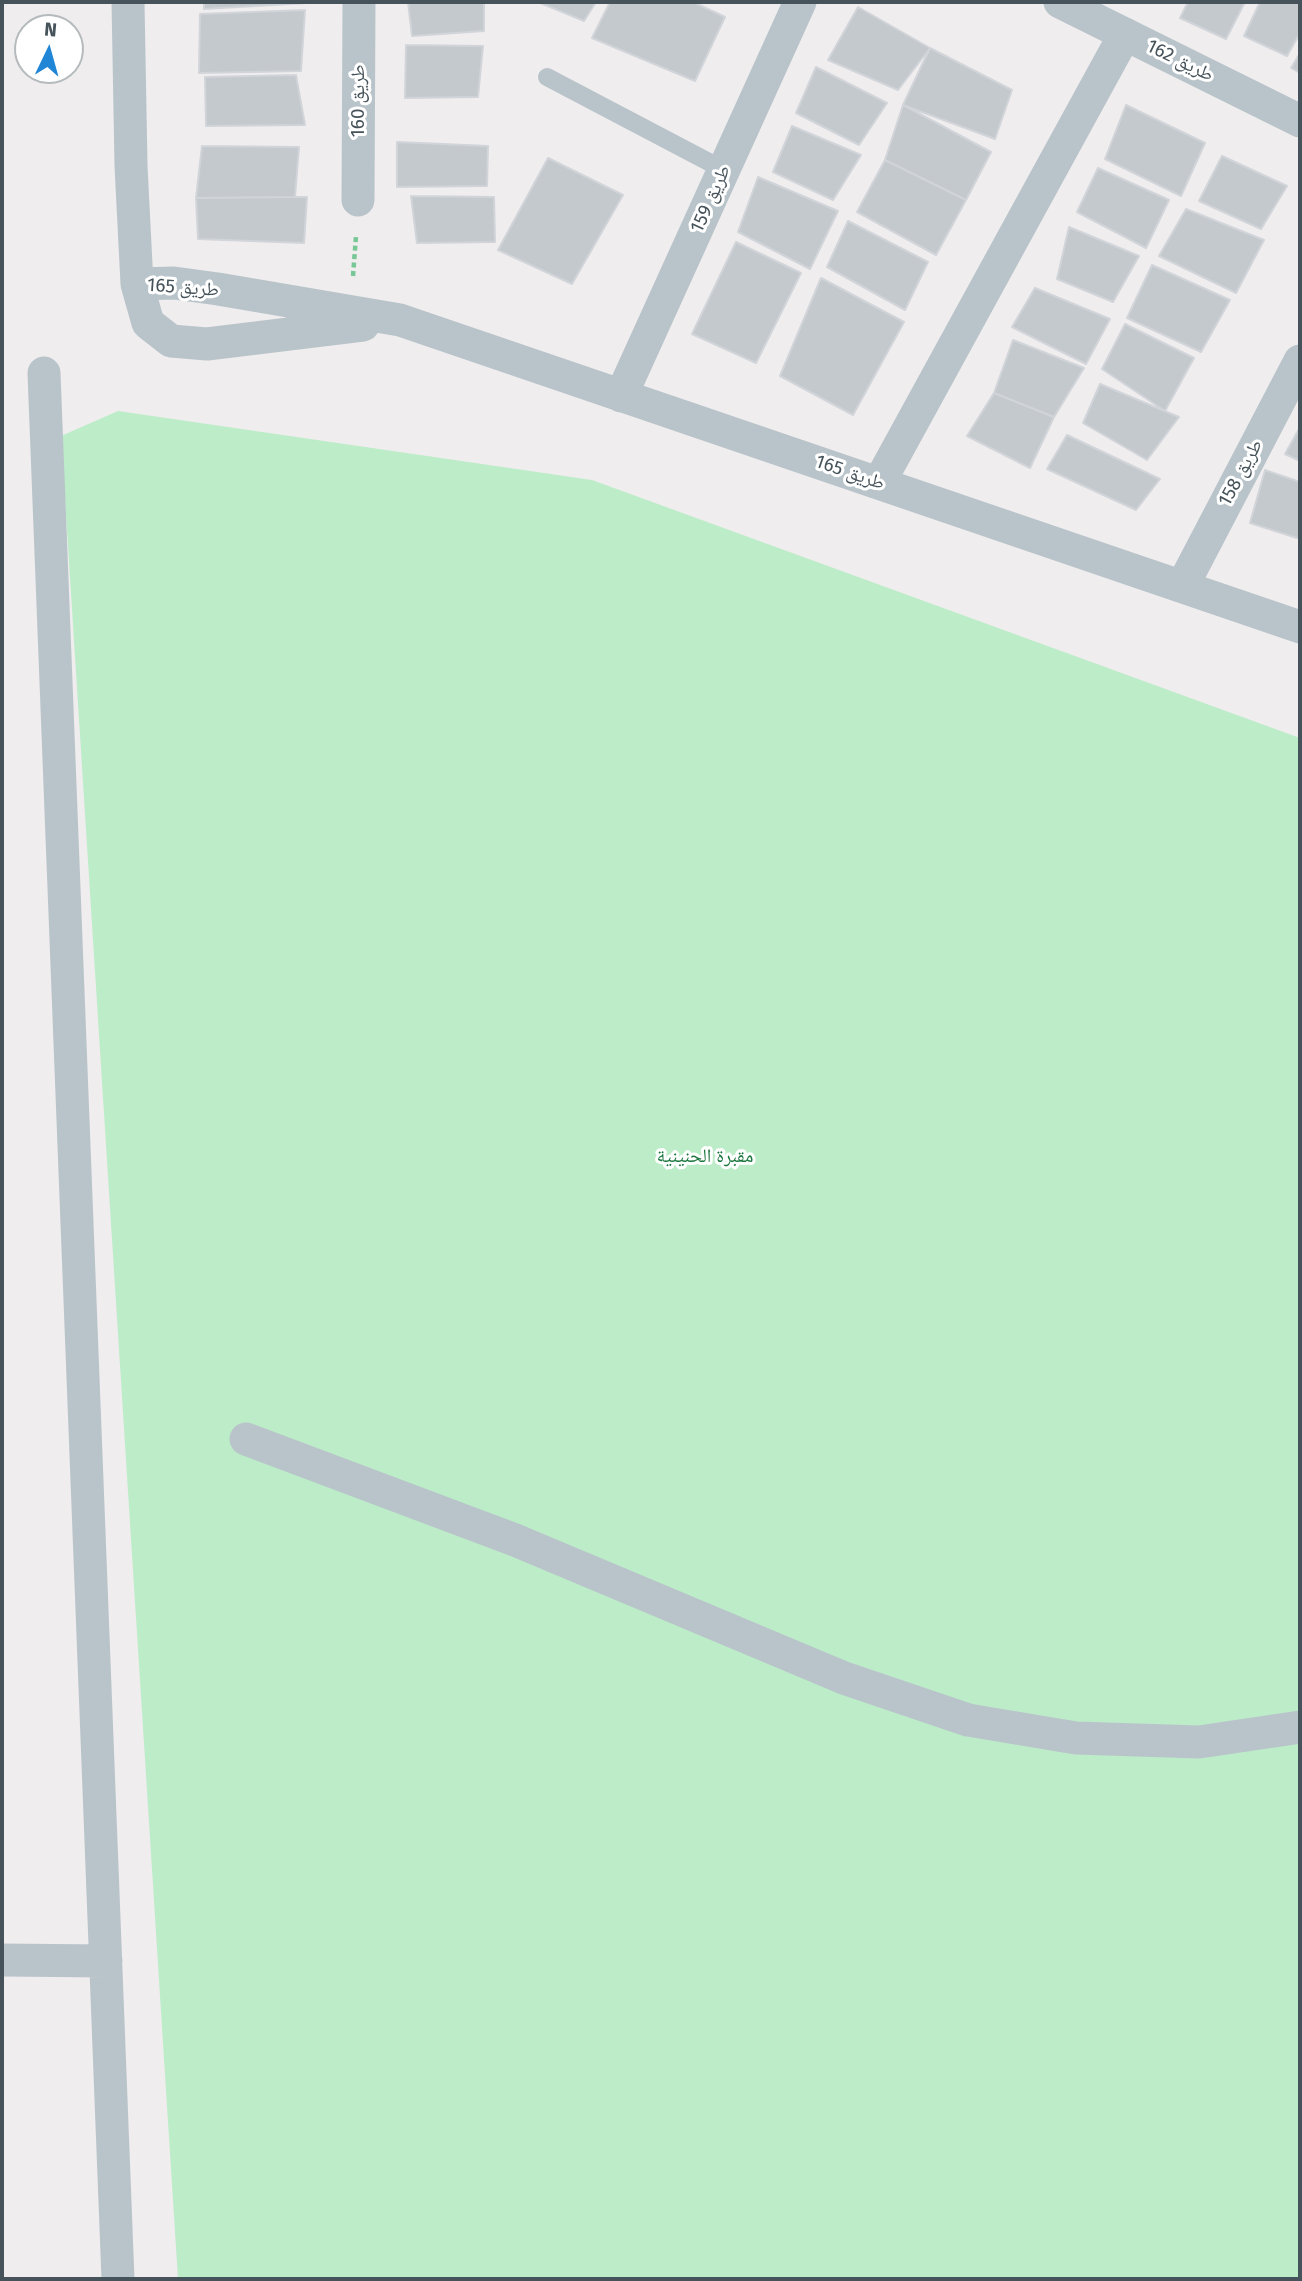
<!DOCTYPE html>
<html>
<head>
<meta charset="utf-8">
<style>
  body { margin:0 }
  #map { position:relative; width:1302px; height:2281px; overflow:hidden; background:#f0edee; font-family:"Fira Sans",sans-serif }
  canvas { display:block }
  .frame { position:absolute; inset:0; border:4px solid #46535a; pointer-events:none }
  .north { position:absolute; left:14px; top:14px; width:70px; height:70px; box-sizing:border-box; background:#fff; border:2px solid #b5babd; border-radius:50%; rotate:5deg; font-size:19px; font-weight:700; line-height:28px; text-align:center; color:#46535a }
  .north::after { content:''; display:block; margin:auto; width:24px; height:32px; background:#2186d6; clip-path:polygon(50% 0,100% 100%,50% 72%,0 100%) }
</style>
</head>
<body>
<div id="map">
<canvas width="1302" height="2281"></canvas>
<div class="frame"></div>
<div class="north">N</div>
</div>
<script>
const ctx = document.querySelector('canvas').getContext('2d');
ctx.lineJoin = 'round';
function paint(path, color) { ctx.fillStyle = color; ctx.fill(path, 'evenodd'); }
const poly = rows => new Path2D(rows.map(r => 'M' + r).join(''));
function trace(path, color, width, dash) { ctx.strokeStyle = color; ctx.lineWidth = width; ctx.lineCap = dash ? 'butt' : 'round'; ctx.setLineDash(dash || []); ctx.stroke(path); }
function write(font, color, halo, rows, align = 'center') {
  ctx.font = font + ' "Fira Sans","Noto Naskh Arabic",sans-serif'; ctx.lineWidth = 6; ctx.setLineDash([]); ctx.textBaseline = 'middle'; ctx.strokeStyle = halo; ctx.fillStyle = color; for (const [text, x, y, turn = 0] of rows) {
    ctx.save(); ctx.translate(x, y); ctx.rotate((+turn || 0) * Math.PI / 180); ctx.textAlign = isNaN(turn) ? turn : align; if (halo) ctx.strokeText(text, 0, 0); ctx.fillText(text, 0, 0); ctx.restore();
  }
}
const green = poly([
  [118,411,592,480,1300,738,1300,2279,178,2279,61,436]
]);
const building = poly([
  [204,2,307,2,307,3,204,9,204,2],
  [408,2,484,2,484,31,412,36,408,2],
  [538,2,596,2,584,21,538,2],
  [610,2,693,2,725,17,695,81,592,38,610,2],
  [1188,2,1245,2,1226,39,1180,18,1188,2],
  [1260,2,1300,2,1300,33,1287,56,1244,36,1260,2],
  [858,7,930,48,898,90,828,60,858,7],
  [305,10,301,71,199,73,200,14,305,10],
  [406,45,483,46,478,97,405,98,406,45],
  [930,48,1012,90,995,139,903,105,930,48],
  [1300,53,1300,73,1291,68,1300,53],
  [816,67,887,103,859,145,796,113,816,67],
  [296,75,305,125,206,126,205,77,296,75],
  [903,105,991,152,966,200,885,160,903,105],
  [1126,105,1205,143,1181,196,1105,159,1126,105],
  [792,126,861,155,833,200,773,172,792,126],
  [397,142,488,146,487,186,397,187,397,142],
  [202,146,299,147,295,197,196,198,202,146],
  [1222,156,1287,186,1261,229,1199,201,1222,156],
  [548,158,623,195,572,284,498,250,548,158],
  [885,160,966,200,936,255,857,212,885,160],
  [1098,168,1169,200,1146,248,1077,212,1098,168],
  [758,177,838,211,810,269,738,232,758,177],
  [411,196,494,197,495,242,417,243,411,196],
  [295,197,307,197,304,243,198,239,196,198,295,197],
  [1186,209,1264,240,1236,293,1159,256,1186,209],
  [848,221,928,262,905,310,827,267,848,221],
  [1069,227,1139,256,1113,302,1057,279,1069,227],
  [736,242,801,273,756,363,692,334,736,242],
  [1152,265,1230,300,1201,352,1127,318,1152,265],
  [821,278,904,322,853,415,780,376,821,278],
  [1035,288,1110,319,1086,364,1012,327,1035,288],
  [1125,324,1194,358,1165,411,1102,369,1125,324],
  [1013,340,1084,368,1054,417,994,393,1013,340],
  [1100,384,1179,417,1147,460,1083,423,1100,384],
  [994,393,1054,417,1030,468,967,436,994,393],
  [1300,427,1300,461,1285,454,1300,427],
  [1067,435,1160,479,1136,510,1047,469,1067,435],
  [1265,470,1300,482,1300,539,1250,523,1265,470]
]);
const path = poly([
  [353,276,356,236]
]);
const service = poly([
  [547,77,724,170]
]);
const minor = poly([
  [128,2,131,166,137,284,148,323,171,341,207,344,363,325],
  [1060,2,1300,121],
  [358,200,359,2],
  [137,284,174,283,218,289,400,320,1300,627],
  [44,373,118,2279],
  [621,396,800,2],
  [879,483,1125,34],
  [1183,585,1300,361],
  [246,1439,515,1540,844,1678,968,1720,1076,1738,1199,1742,1300,1727],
  [2,1960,106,1961]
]);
const streetNames = [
  ["طريق 162",1180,61,26],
  ["طريق 160",359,101,-90],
  ["طريق 159",711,199,-66],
  ["طريق 165",183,288,4],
  ["طريق 165",850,473,19],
  ["طريق 158",1241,473,-62]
];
const parkNames = [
  ["مقبرة الحنينية",705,1157]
];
paint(green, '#bdecc9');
paint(building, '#c4c9cd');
trace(building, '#d1d4d9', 2);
trace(path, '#77c896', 4.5, [5, 3.5]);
trace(service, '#b9c4ca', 18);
trace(minor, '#b9c4ca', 33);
write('19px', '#46535a', '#fff', streetNames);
write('19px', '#1b773e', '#fff', parkNames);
</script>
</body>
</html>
